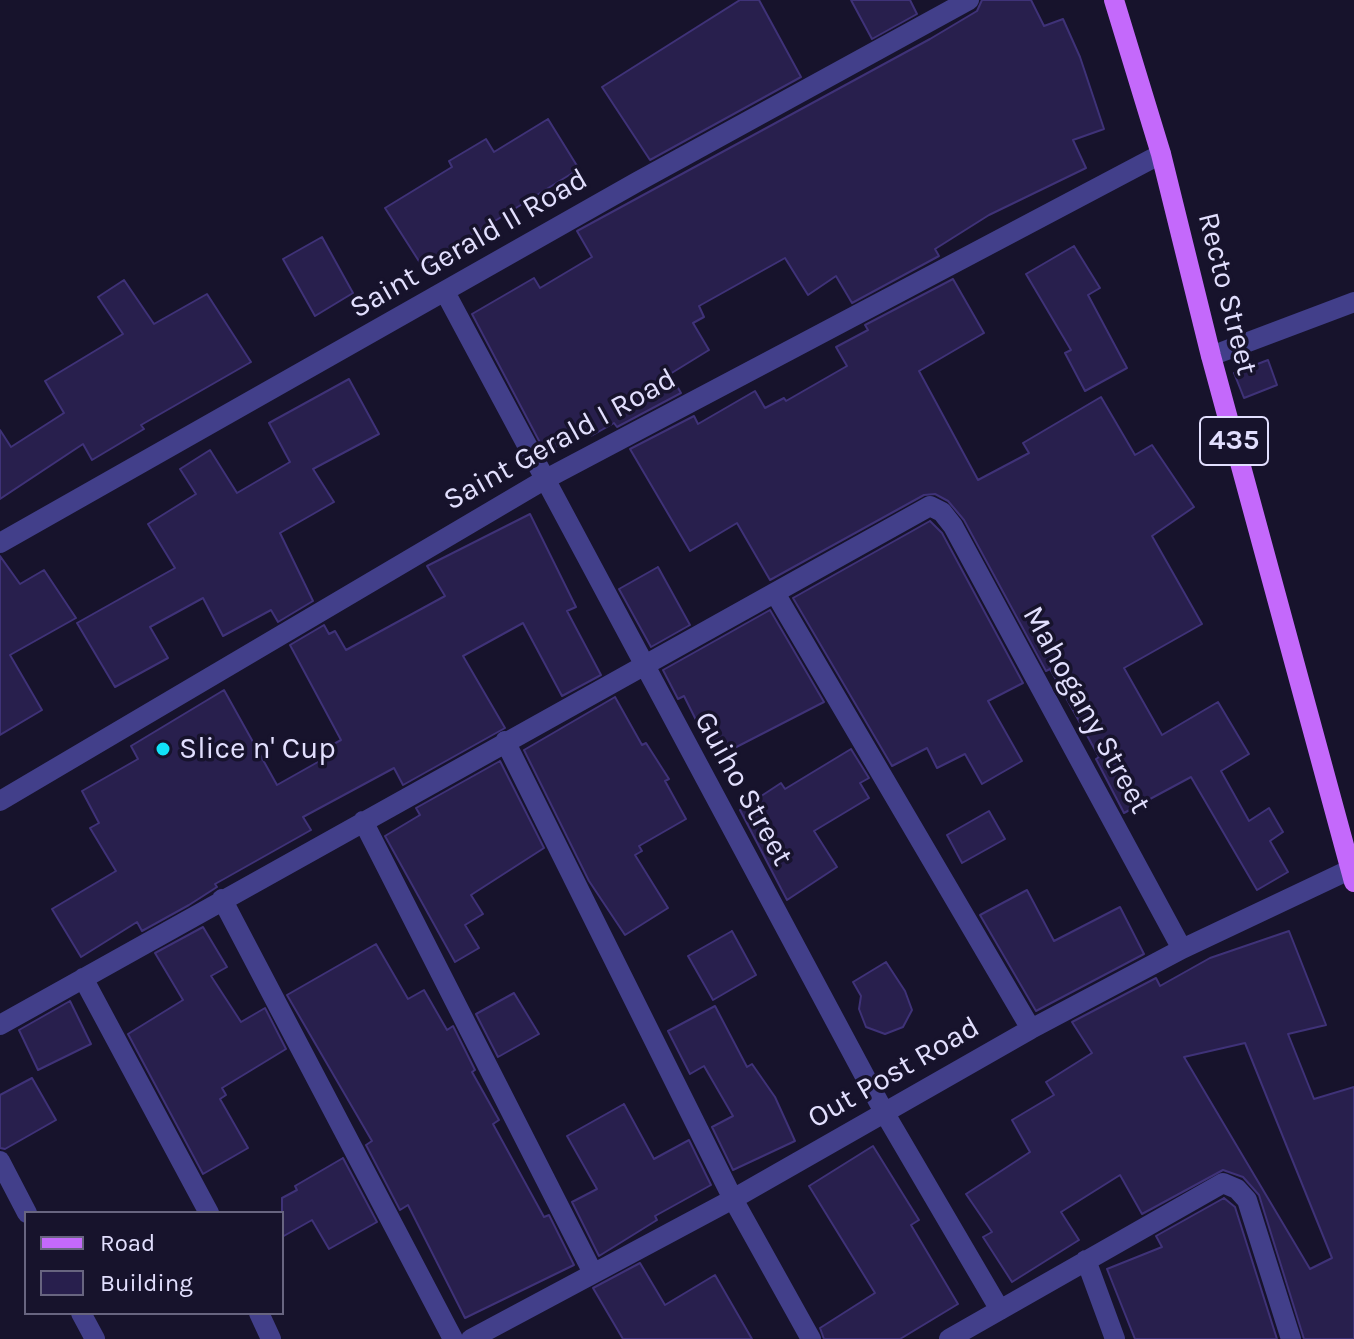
<!DOCTYPE html>
<html>
<head>
<meta charset="utf-8">
<style>
  body { margin:0 }
  #map { position:relative; width:1354px; height:1339px; overflow:hidden; background:#17132c; font-family:Karla,sans-serif }
  canvas { display:block }
  .legend { position:absolute; left:24px; top:1211px; width:260px; height:104px; box-sizing:border-box; background:#17132c; border:2px solid #686580; margin:0; padding:10px 14px; list-style:none; font-size:24px; color:#e2dffe }
  .legend li { display:flex; align-items:center; gap:16px; height:40px }
  .legend b { width:40px; border:2px solid #686580 }
</style>
</head>
<body>
<div id="map">
<canvas width="1354" height="1339"></canvas>
<ul class="legend">
<li><b style="height:10px;background:#c469fb"></b>Road</li>
<li><b style="height:22px;background:#281f4d"></b>Building</li>
</ul>
</div>
<script>
const ctx = document.querySelector('canvas').getContext('2d');
ctx.lineJoin = 'round';
function paint(path, color) { ctx.fillStyle = color; ctx.fill(path, 'evenodd'); }
const poly = rows => new Path2D(rows.map(r => 'M' + r).join(''));
function trace(path, color, width, dash) { ctx.strokeStyle = color; ctx.lineWidth = width; ctx.lineCap = dash ? 'butt' : 'round'; ctx.setLineDash(dash || []); ctx.stroke(path); }
function write(font, color, halo, rows, align = 'center') {
  ctx.font = font + ' Karla,sans-serif'; ctx.lineWidth = 7; ctx.setLineDash([]); ctx.textBaseline = 'middle'; ctx.strokeStyle = halo; ctx.fillStyle = color; for (const [text, x, y, turn = 0] of rows) {
    ctx.save(); ctx.translate(x, y); ctx.rotate((+turn || 0) * Math.PI / 180); ctx.textAlign = isNaN(turn) ? turn : align; if (halo) ctx.strokeText(text, 0, 0); ctx.fillText(text, 0, 0); ctx.restore();
  }
}
const building = poly([
  [740,0,759,0,801,77,650,160,602,87,740,0],
  [851,0,910,0,917,14,872,39,851,0],
  [982,0,1031,0,1044,26,1063,19,1080,57,1104,129,1073,140,1086,168,989,215,935,249,939,256,852,303,836,276,808,295,785,258,699,306,704,317,693,323,709,350,670,374,681,393,617,427,614,423,591,436,588,432,545,452,472,314,534,278,540,288,592,257,577,231,930,39,977,11,982,0],
  [548,119,579,169,422,266,385,208,452,167,449,161,486,139,494,152,548,119],
  [322,237,353,293,315,316,283,259,322,237],
  [1074,246,1100,288,1088,295,1127,368,1085,391,1065,353,1071,350,1026,274,1074,246],
  [953,279,984,333,919,371,978,480,1029,453,1023,443,1101,397,1135,455,1152,445,1194,507,1152,536,1202,624,1124,668,1162,735,1218,702,1249,754,1221,771,1249,821,1269,808,1283,832,1270,841,1288,872,1257,890,1191,777,1124,813,1096,759,1099,757,1050,669,1046,671,964,520,948,501,935,494,924,495,770,580,737,523,690,551,630,449,694,416,698,424,755,391,765,408,784,398,786,401,847,366,836,347,868,330,865,325,953,279],
  [124,280,154,324,207,294,251,362,141,425,144,429,92,460,83,444,0,499,0,430,11,447,64,413,45,381,123,334,98,297,124,280],
  [1268,360,1277,385,1244,398,1234,373,1268,360],
  [349,379,379,434,313,469,334,502,280,533,313,601,278,622,271,610,223,636,203,598,150,627,168,658,115,687,77,623,175,568,148,524,196,494,180,469,210,450,237,493,290,462,269,423,349,379],
  [530,514,576,607,567,611,601,675,562,696,523,623,463,656,505,728,403,785,394,768,303,817,311,830,215,884,217,887,189,905,142,931,137,922,81,957,52,909,116,871,90,828,99,823,82,791,138,759,131,746,224,690,277,785,325,758,321,751,341,740,290,645,324,625,329,634,335,631,346,650,445,596,427,566,530,514],
  [930,521,942,533,1023,683,988,701,1022,761,982,784,965,754,937,768,927,748,892,766,793,598,930,521],
  [0,556,20,584,44,570,76,618,10,655,42,710,0,735,0,556],
  [658,567,690,625,651,647,619,589,658,567],
  [770,610,824,702,715,758,684,696,678,699,663,670,770,610],
  [615,697,642,745,646,743,669,779,665,781,686,819,639,846,642,851,635,855,668,908,625,935,589,881,524,750,615,697],
  [851,749,869,778,860,783,869,798,814,831,837,867,787,900,740,810,781,783,785,789,851,749],
  [500,761,544,848,471,895,483,914,465,925,479,948,455,962,385,836,420,815,416,808,500,761],
  [989,811,1005,839,962,863,947,835,989,811],
  [1027,890,1054,941,1120,907,1144,954,1036,1011,980,915,1027,890],
  [203,927,227,967,211,976,241,1022,265,1008,286,1049,222,1088,226,1095,220,1099,248,1148,203,1174,128,1034,183,1000,155,953,203,927],
  [732,931,756,975,713,1000,688,956,732,931],
  [1289,931,1326,1025,1288,1034,1314,1099,1354,1087,1354,1339,1304,1339,1259,1195,1243,1177,1223,1170,1142,1214,1120,1175,1061,1212,1079,1240,1012,1282,983,1237,992,1232,966,1194,1030,1152,1012,1120,1054,1095,1046,1082,1092,1053,1072,1022,1156,978,1160,986,1210,958,1289,931],
  [1245,1043,1332,1258,1310,1269,1184,1057,1245,1043],
  [376,944,408,999,424,990,447,1030,453,1026,475,1070,472,1072,499,1120,493,1124,544,1217,549,1215,574,1265,465,1318,408,1205,400,1210,366,1145,372,1141,287,995,376,944],
  [886,962,905,991,912,1010,903,1027,885,1034,866,1027,859,1009,861,996,853,982,886,962],
  [514,993,539,1034,498,1057,476,1014,514,993],
  [70,1001,91,1044,38,1070,19,1030,70,1001],
  [715,1006,747,1067,752,1064,775,1097,795,1141,733,1170,712,1127,733,1116,704,1066,690,1074,668,1031,715,1006],
  [32,1078,56,1120,5,1149,0,1148,0,1095,32,1078],
  [624,1104,654,1159,689,1140,711,1185,655,1216,657,1220,599,1256,572,1202,597,1189,567,1136,624,1104],
  [873,1146,919,1220,911,1225,958,1304,900,1339,824,1339,820,1328,875,1293,809,1186,873,1146],
  [343,1158,377,1222,329,1249,312,1220,282,1237,282,1198,297,1190,295,1186,343,1158],
  [1224,1198,1235,1207,1277,1339,1135,1339,1107,1269,1162,1247,1156,1236,1224,1198],
  [640,1263,665,1305,715,1275,752,1339,623,1339,593,1288,640,1263]
]);
const minor = poly([
  [445,292,884,1112,1000,1310],
  [1211,356,1354,302],
  [0,543,637,182,969,0],
  [775,593,1031,1029],
  [505,741,733,1199,811,1339],
  [0,801,544,480,1161,154],
  [363,821,593,1273],
  [222,899,453,1339],
  [83,978,209,1213],
  [0,1025,930,506,942,512,953,526,1182,949],
  [0,1161,27,1213],
  [1086,1260,1115,1339],
  [81,1313,95,1339],
  [259,1313,271,1339],
  [471,1339,733,1199,1031,1029,1182,949,1351,869],
  [949,1339,1223,1183,1237,1189,1247,1200,1291,1339]
]);
const major = poly([
  [1114,0,1161,154,1211,356,1354,882]
]);
const markers = [
  [163,749,8,"#11e2f8"]
];
const shields = [
  [1234,441,68]
];
const shieldNames = [
  ["435",1234,441]
];
const streetNames = [
  ["Saint Gerald II Road",469,244,-30],
  ["Recto Street",1227,294,76],
  ["Saint Gerald I Road",560,440,-29],
  ["Mahogany Street",1086,710,61],
  ["Guiho Street",743,789,61],
  ["Out Post Road",894,1073,-30]
];
const poiNames = [
  ["Slice n' Cup",179,749]
];
paint(building, '#281f4d');
trace(building, '#3f3278', 2);
trace(minor, '#423f8a', 20);
trace(major, '#c469fb', 20);
for (const [x, y, r, color] of markers) { const dot = new Path2D(); dot.arc(x, y, r, 0, 2 * Math.PI); ctx.fillStyle = color; ctx.fill(dot); trace(dot, '#17132c', 3); }
for (const [x, y, w] of shields) { const box = new Path2D(); box.roundRect(x - w / 2, y - 24, w, 48, 6); ctx.fillStyle = '#17132c'; ctx.fill(box); trace(box, '#e2dffe', 2); }
write('bold 28px', '#e2dffe', null, shieldNames);
write('30px', '#e2dffe', '#17132c', streetNames);
write('30px', '#e2dffe', '#17132c', poiNames, 'left');
</script>
</body>
</html>
